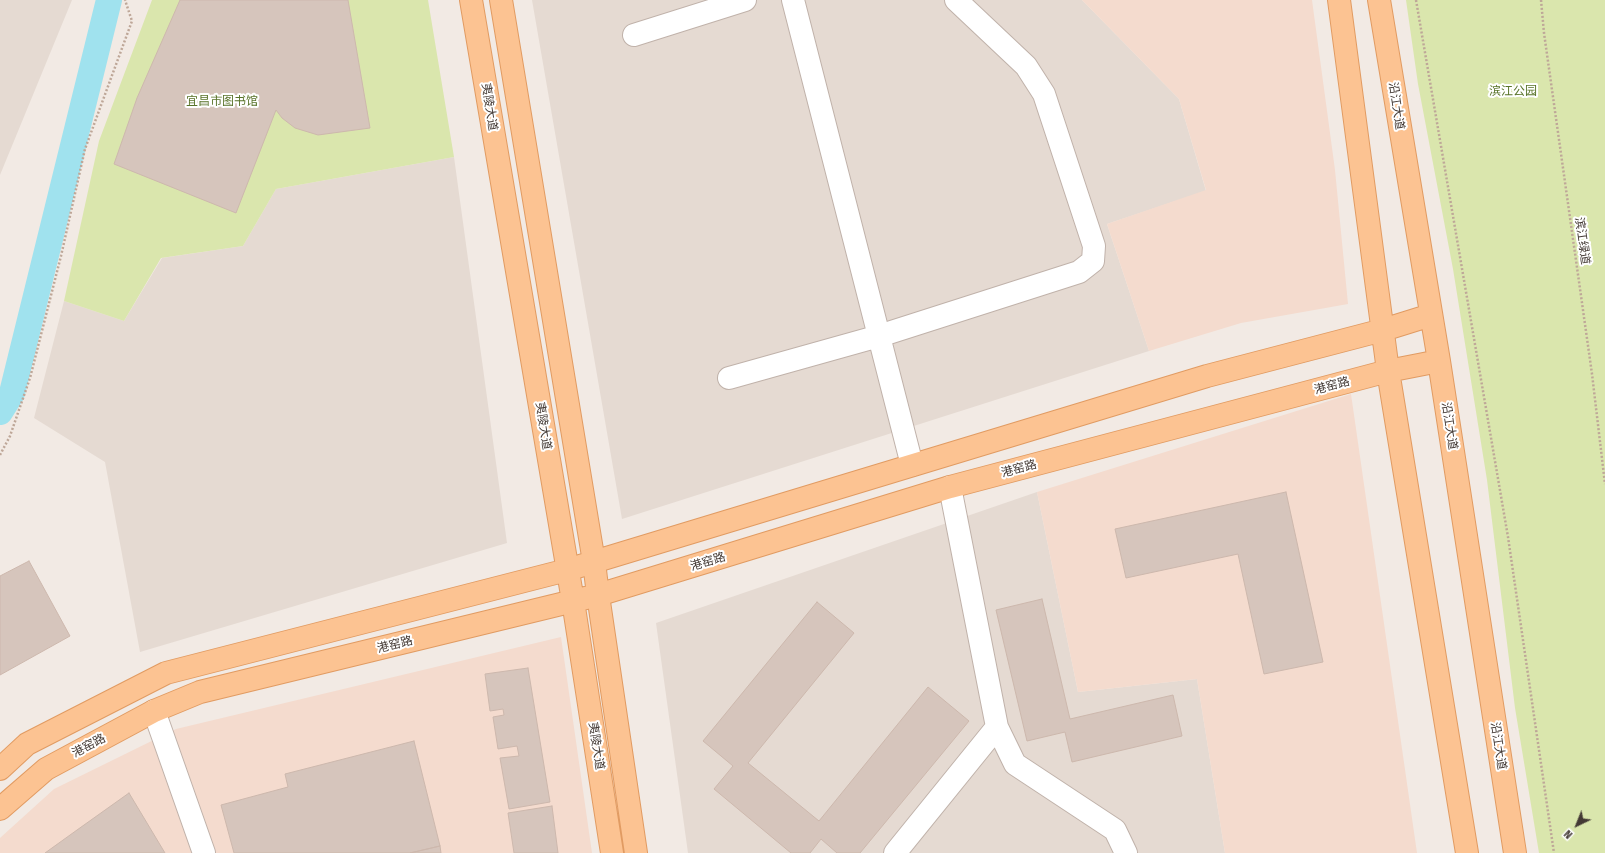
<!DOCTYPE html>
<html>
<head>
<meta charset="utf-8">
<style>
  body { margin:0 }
  #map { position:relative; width:1605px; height:853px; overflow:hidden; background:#f2eae4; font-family:"Fira Sans Condensed",sans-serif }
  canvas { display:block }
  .north { position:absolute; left:1557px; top:805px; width:40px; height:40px; -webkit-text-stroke:3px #fff; paint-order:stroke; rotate:223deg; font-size:11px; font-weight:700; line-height:16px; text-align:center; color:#433934 }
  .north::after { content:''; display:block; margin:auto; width:14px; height:18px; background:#433934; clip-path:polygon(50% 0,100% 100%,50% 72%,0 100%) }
</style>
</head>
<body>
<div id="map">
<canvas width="1605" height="853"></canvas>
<div class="north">N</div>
</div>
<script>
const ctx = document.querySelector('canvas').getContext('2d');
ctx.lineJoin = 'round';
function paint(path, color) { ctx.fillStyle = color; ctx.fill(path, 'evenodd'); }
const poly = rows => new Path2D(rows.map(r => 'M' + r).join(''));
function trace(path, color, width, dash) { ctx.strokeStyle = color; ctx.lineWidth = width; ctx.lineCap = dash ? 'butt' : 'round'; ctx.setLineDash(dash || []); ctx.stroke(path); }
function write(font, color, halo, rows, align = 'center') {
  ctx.font = font + ' "Fira Sans Condensed","Noto Sans SC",sans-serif'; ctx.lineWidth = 4; ctx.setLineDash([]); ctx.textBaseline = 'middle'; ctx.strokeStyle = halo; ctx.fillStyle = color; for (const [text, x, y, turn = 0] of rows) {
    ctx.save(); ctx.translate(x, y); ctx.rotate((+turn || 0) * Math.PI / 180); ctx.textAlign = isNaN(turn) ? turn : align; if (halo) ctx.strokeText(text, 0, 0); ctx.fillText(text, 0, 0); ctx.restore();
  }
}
const residential = poly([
  [0,0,72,0,0,175],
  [532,0,1082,0,1179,99,1206,191,1107,224,1149,351,622,519],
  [454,157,507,543,140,652,105,462,34,418,64,301,124,321,162,258,243,246,276,189],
  [1037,492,1078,692,1197,679,1225,853,688,853,656,623]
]);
const commercial = poly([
  [1082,0,1312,0,1335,170,1348,304,1241,323,1149,351,1107,224,1206,190,1179,99],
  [1351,394,1417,853,1225,853,1197,679,1078,692,1037,492],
  [561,637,592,853,0,853,0,838,54,789,176,729]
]);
const green = poly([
  [152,0,428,0,454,157,276,189,243,246,161,258,124,321,64,301,99,141],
  [1406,0,1605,0,1605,853,1539,853,1515,708,1487,480,1453,269,1418,84]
]);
const canal = poly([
  [0,412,12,393,109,0]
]);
const building = poly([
  [180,0,348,0,370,128,318,135,295,128,282,118,276,110,236,213,114,164,137,98,180,0],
  [1286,492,1323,662,1264,674,1238,554,1126,578,1115,529,1286,492],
  [29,561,70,636,0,675,0,576,29,561],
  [1042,599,1070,719,1173,695,1182,736,1072,762,1065,732,1027,741,996,610,1042,599],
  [817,602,854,633,748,763,819,821,928,687,969,721,860,853,837,853,821,839,810,853,791,853,714,789,733,766,703,741,817,602],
  [528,668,550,802,509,809,500,758,519,756,517,746,498,749,493,717,504,715,503,709,490,711,485,674,528,668],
  [414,741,440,846,410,853,234,853,221,805,288,787,285,774,414,741],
  [129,793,165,853,45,853,77,830,129,793],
  [552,806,558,853,514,853,508,813,552,806],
  [440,846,441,853,410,853,440,846]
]);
const path = poly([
  [1416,0,1508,537,1554,853],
  [1541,0,1544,33,1592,374,1605,484],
  [0,455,10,436,30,378,61,256,85,149,132,21,125,0]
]);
const minor = poly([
  [793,0,912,465],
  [634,35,745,0],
  [729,378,879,336,1079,272,1093,261,1094,246,1044,94,1026,66,956,0],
  [950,487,997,727,1015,764,1115,830,1126,853],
  [154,711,204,853],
  [895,853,997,727]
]);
const major = poly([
  [471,0,573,601,612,853],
  [501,0,594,562,598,595,636,853],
  [1339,0,1388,371,1467,853],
  [1379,0,1439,361,1515,853],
  [0,769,27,744,166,673,567,570,1207,376,1383,330,1431,315],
  [0,809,46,769,154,711,200,692,598,595,950,487,1388,371,1439,361]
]);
const parkNames = [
  ["滨江公园",1513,92],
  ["宜昌市图书馆",222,102]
];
const streetNames = [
  ["沿江大道",1396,106,81],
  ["夷陵大道",489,107,81],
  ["滨江绿道",1582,241,82],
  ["港窑路",1332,386,-15],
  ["夷陵大道",543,426,81],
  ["沿江大道",1449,426,81],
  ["港窑路",1019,469,-15],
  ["港窑路",708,562,-17],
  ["港窑路",395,645,-14],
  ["港窑路",89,746,-28],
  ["夷陵大道",596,746,81],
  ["沿江大道",1498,746,81]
];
paint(residential, '#e5dad2');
paint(commercial, '#f4dbce');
paint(green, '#dae6ad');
trace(canal, '#a0e2ee', 26);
paint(building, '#d6c5bc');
trace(building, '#cdb8ad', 1);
trace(minor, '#c0b2aa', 24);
trace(major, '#e19b62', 24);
trace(path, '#bea798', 2.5, [2, 2]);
trace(minor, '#fff', 22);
trace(major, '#fcc392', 22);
write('12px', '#587329', '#fff', parkNames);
write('12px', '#433934', '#fff', streetNames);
</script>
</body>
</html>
